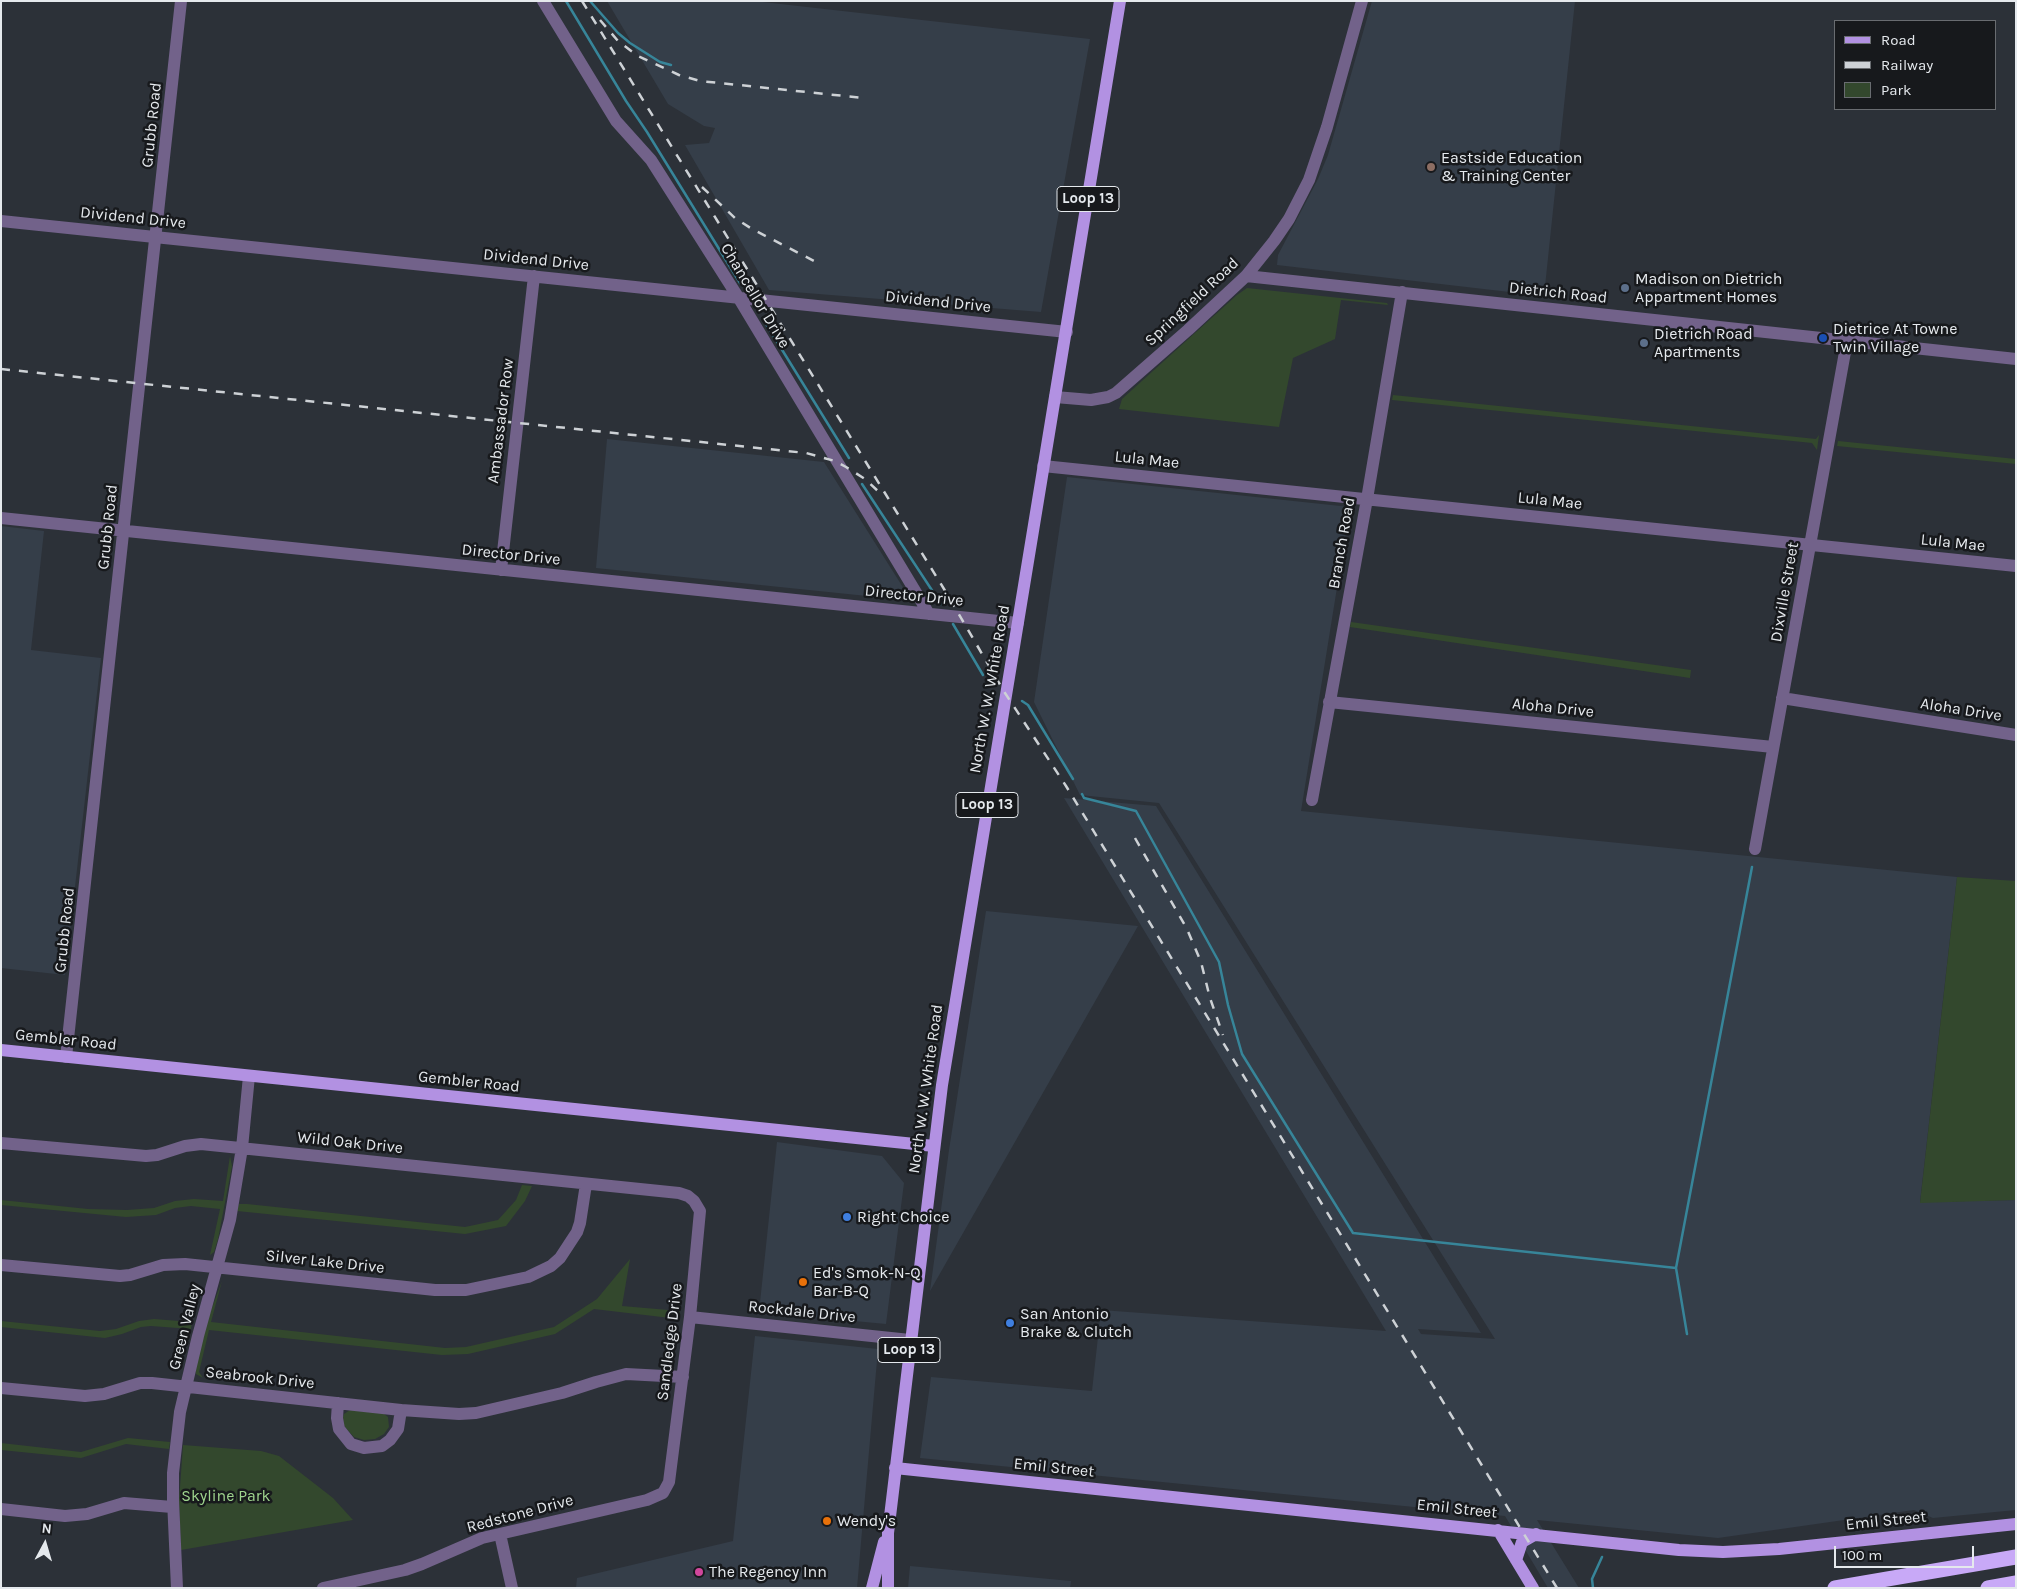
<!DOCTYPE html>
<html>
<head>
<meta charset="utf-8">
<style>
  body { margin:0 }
  #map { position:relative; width:2017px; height:1589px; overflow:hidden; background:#2c3138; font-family:Karla,sans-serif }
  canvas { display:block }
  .frame { position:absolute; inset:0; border:2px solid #e5e9ed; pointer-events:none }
  .legend { position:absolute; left:1834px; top:20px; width:162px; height:90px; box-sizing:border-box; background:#17191c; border:1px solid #696c70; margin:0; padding:6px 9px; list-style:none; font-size:15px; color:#e5e9ed }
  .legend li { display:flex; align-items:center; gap:10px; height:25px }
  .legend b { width:25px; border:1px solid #696c70 }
  .north { position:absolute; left:20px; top:1519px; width:50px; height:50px; -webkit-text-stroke:4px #17191c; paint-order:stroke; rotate:6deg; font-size:14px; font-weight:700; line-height:20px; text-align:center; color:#e5e9ed }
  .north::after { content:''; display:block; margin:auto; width:18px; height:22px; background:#e5e9ed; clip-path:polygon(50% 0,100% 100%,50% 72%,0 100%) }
  .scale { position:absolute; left:1834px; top:1546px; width:140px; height:22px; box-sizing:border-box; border:2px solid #e5e9ed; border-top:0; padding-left:6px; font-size:15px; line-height:18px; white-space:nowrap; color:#e5e9ed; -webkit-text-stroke:4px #17191c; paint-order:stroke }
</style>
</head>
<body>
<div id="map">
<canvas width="2017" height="1589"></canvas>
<div class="frame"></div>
<ul class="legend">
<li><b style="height:6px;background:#b291e2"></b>Road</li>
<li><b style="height:6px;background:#cdd1d5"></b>Railway</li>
<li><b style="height:14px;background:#33482d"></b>Park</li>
</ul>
<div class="north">N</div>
<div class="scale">100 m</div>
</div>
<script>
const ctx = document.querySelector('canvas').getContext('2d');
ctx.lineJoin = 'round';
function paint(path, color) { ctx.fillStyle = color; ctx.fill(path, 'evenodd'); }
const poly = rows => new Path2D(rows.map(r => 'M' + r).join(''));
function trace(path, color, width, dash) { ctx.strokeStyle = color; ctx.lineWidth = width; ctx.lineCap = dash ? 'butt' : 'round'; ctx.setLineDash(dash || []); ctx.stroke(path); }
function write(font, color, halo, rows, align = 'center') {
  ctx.font = font + ' Karla,sans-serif'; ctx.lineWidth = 5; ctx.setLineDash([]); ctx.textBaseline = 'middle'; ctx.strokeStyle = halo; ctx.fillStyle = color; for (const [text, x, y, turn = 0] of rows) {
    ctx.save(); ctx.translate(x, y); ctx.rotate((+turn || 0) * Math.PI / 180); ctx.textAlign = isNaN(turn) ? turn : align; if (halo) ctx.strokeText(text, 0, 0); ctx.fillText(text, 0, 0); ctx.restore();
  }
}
const built = poly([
  [607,1,754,1,1090,39,1041,312,769,290,685,145,709,143,715,128,704,126,668,104],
  [1372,1,1575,1,1544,296,1277,265,1278,255,1318,179,1328,155],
  [607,439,824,462,904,589,896,599,596,568],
  [1067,477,1350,507,1301,811,1957,877,1920,1202,2016,1200,2016,1510,1933,1518,1914,1510,1718,1538,1537,1520,1579,1588,1548,1588,1505,1516,920,1458,931,1377,1092,1391,1101,1310,1386,1331,1064,798,1156,806,1481,1333,1418,1329,1421,1334,1495,1339,1159,803,1080,795,1034,702],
  [1,526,44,531,31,650,101,658,65,975,1,968],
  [986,911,1138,926,930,1291,949,1150],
  [777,1142,882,1156,904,1183,886,1324,759,1312],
  [755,1336,878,1349,857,1588,576,1588,577,1578,733,1541],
  [910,1566,1071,1581,1070,1588,908,1588]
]);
const green = poly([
  [1247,288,1387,303,1388,305,1341,300,1335,339,1293,358,1279,427,1119,409,1122,399,1237,295],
  [1393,395,1816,439,1819,435,1817,450,1812,443,1392,400],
  [1838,441,2016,459,2016,464,1837,446],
  [1351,622,1691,670,1690,678,1350,627],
  [1957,877,2016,881,2016,1200,1920,1203],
  [230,1156,232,1166,218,1239,214,1252,210,1255,220,1209,191,1206,175,1208,156,1215,126,1217,1,1205,1,1200,88,1209,127,1210,154,1208,175,1201,194,1199,223,1201],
  [522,1185,532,1186,525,1201,506,1226,465,1234,237,1211,239,1204,247,1204,465,1227,498,1220,516,1200],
  [630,1259,622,1306,680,1311,679,1319,594,1309,555,1334,468,1354,442,1355,209,1330,199,1372,203,1378,196,1374,195,1365,204,1329,222,1281,211,1322,445,1348,466,1347,554,1327,597,1299],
  [154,1319,192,1322,191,1329,151,1326,141,1327,122,1334,105,1338,1,1327,1,1321,100,1331,116,1329,139,1321],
  [350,1410,383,1413,388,1417,389,1427,384,1434,375,1439,364,1440,354,1437,344,1426,343,1417,344,1414],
  [128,1438,170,1442,169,1449,126,1444,81,1458,1,1450,1,1443,81,1452],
  [183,1445,261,1451,279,1456,333,1498,353,1520,181,1550,179,1501]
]);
const stream = poly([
  [566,1,626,101,647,132,740,283],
  [590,1,618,33,630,43,660,62,671,65],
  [763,319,849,458],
  [862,484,941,604],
  [953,624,983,675],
  [1022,701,1028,705,1073,779],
  [1082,794,1084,798,1136,811,1219,962,1228,1005,1242,1054,1353,1233,1676,1268],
  [1687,1334,1676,1268,1752,867],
  [1593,1588,1592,1579,1602,1557]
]);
const minor = poly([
  [543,1,616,121,651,160,738,297,929,614],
  [1,221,1067,332],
  [1246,276,2016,359],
  [1055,397,1091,400,1108,397,1116,393,1188,330,1246,276,1274,241,1289,219,1309,180,1327,127,1362,1],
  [1043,466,2016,566],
  [1,518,1018,623],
  [501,570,534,276],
  [1782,698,2016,735],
  [1329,702,1773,747],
  [1312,800,1367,499,1402,292],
  [1755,849,1847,341],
  [66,1057,181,1],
  [1,1143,146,1156,157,1155,185,1146,201,1144,679,1193,688,1196,694,1201,700,1211,690,1317,669,1482,663,1493,647,1500,482,1538,422,1564,405,1570,323,1588],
  [1,1265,120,1276,130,1275,163,1265,185,1264,435,1290,466,1290,528,1277,551,1266,560,1258,577,1232,580,1223,586,1184],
  [690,1317,910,1340],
  [1,1388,85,1396,104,1394,140,1383,152,1383,401,1410,459,1414,476,1413,562,1393,596,1382,626,1374,683,1377],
  [338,1403,337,1418,339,1429,351,1444,364,1448,382,1446,390,1440,398,1429,401,1410],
  [1,1509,65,1516,87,1514,124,1503,172,1507],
  [500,1534,512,1588],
  [177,1588,173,1500,173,1473,180,1412,198,1336,230,1220,242,1148,249,1076]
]);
const major = poly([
  [1,1050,934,1146],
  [895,1468,1679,1550,1723,1552,1779,1549,2016,1524],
  [1498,1530,1533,1588],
  [1516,1560,1522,1542,1536,1534],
  [872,1588,884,1542],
  [888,1588,888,1533,942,1085,1120,1]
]);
const highway = poly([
  [1835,1588,2016,1557],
  [1988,1588,2016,1583]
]);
const rail = poly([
  [582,1,944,589,1005,693,1066,786,1557,1588],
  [600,20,618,41,638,56,679,75,700,81,864,98],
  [702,187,735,218,752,229,816,262],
  [1,369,806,453,835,461,846,467,865,479,880,493],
  [1135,838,1187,929,1201,962,1210,998,1223,1035]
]);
const markers = [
  [1431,167,5,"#8d6e63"],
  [1625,288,5,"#5c6f8a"],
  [1823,338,5,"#1a4fb4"],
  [1644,343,5,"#5c6f8a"],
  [847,1217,5,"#3f7fe0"],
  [803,1282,5,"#e8710a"],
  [1010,1323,5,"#3f7fe0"],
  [827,1521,5,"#e8710a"],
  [699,1572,5,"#d1479c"]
];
const shields = [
  [1088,199,62],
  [987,805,62],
  [909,1350,62]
];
const shieldNames = [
  ["Loop 13",1088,199],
  ["Loop 13",987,805],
  ["Loop 13",909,1350]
];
const streetNames = [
  ["Grubb Road",152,125,-84],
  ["Dividend Drive",133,218,6],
  ["Dividend Drive",536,260,6],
  ["Dietrich Road",1558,293,6],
  ["Chancellor Drive",755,296,59],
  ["Dividend Drive",938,302,6],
  ["Springfield Road",1192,302,-43],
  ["Ambassador Row",501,421,-83],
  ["Lula Mae",1147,460,6],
  ["Lula Mae",1550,501,6],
  ["Grubb Road",108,527,-84],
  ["Branch Road",1342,543,-80],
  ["Lula Mae",1953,543,6],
  ["Director Drive",511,555,6],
  ["Dixville Street",1785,592,-80],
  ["Director Drive",914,596,6],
  ["North W. W. White Road",990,689,-80],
  ["Aloha Drive",1553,708,6],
  ["Aloha Drive",1961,710,9],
  ["Grubb Road",65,930,-84],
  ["Gembler Road",66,1040,6],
  ["Gembler Road",469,1082,6],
  ["North W. W. White Road",926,1089,-82],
  ["Wild Oak Drive",350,1143,6],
  ["Silver Lake Drive",325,1262,6],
  ["Rockdale Drive",802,1312,6],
  ["Green Valley",185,1327,-76],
  ["Sandledge Drive",670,1342,-83],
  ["Seabrook Drive",260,1378,6],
  ["Emil Street",1054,1468,6],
  ["Emil Street",1457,1509,6],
  ["Redstone Drive",520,1514,-15],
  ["Emil Street",1886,1521,-6]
];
const poiNames = [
  ["Eastside Education",1441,158],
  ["& Training Center",1441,176],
  ["Madison on Dietrich",1635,279],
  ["Appartment Homes",1635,297],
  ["Dietrice At Towne",1833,329],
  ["Twin Village",1833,347],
  ["Dietrich Road",1654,334],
  ["Apartments",1654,352],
  ["Right Choice",857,1217],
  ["Ed's Smok-N-Q",813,1273],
  ["Bar-B-Q",813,1291],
  ["San Antonio",1020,1314],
  ["Brake & Clutch",1020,1332],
  ["Wendy's",837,1521],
  ["The Regency Inn",709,1572]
];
const parkNames = [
  ["Skyline Park",226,1496]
];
paint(built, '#353e49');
paint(green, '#33482d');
trace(stream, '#378599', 2.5);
trace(minor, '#72628a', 12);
trace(major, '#b291e2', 12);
trace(highway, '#c8a9f7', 15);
trace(rail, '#cdd1d5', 2.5, [9, 9]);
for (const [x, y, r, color] of markers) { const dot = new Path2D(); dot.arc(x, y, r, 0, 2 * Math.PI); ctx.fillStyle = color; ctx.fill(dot); trace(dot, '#17191c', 2); }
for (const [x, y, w] of shields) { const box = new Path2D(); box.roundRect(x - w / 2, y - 12.5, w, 25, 4); ctx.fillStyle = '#17191c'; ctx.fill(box); trace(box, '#e5e9ed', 1); }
write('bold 15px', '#e5e9ed', null, shieldNames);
write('16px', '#e5e9ed', '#17191c', streetNames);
write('16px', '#e5e9ed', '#17191c', poiNames, 'left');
write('16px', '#9fd58e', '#17191c', parkNames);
</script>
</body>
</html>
